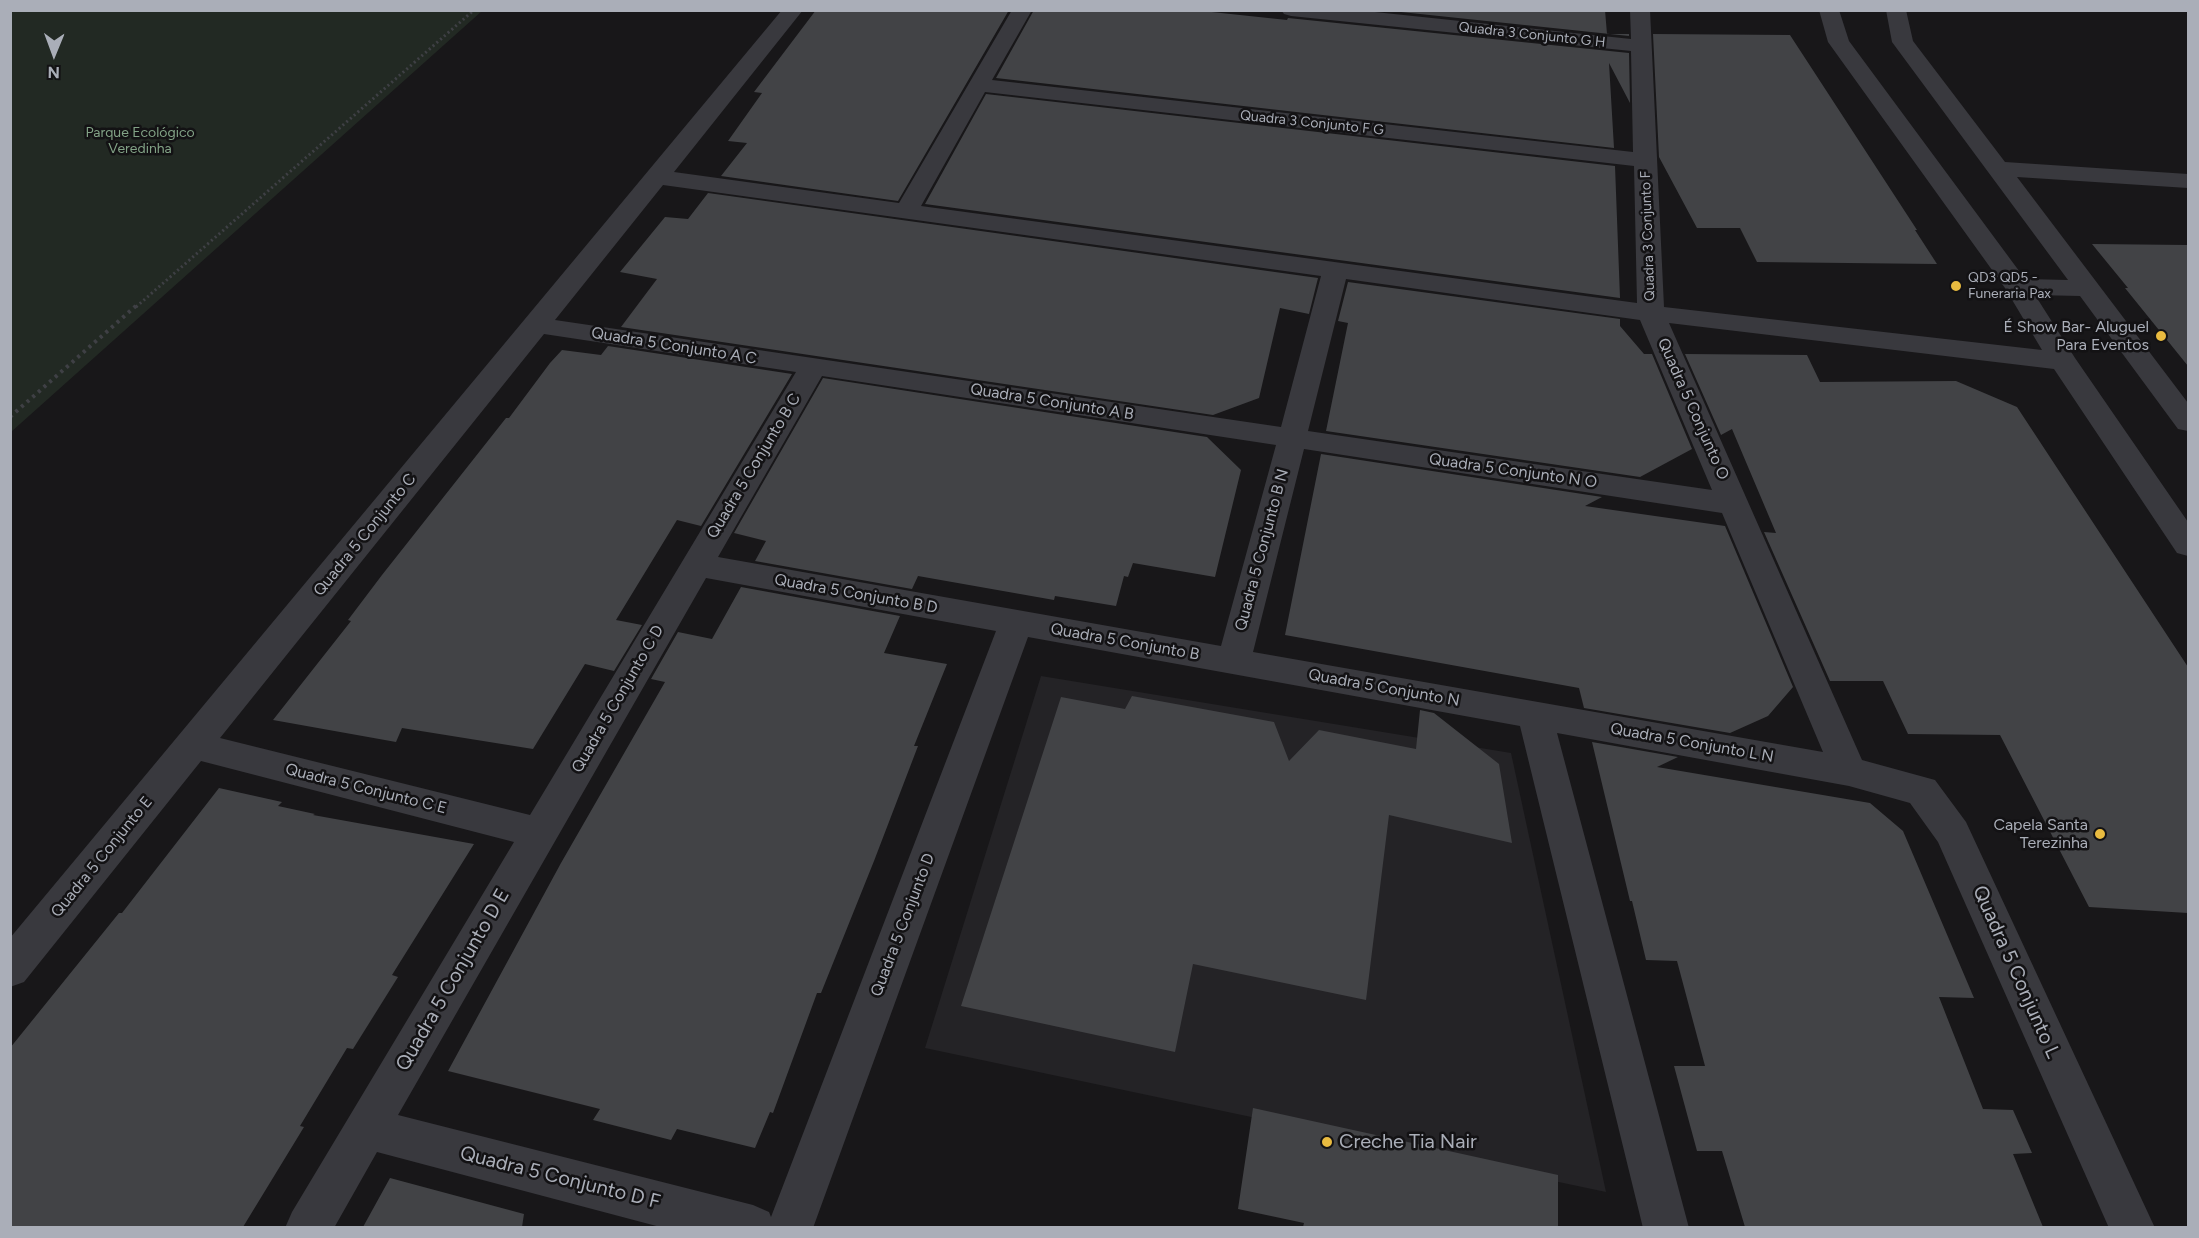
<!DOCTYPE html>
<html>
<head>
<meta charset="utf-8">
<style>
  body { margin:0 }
  #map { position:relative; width:2199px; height:1238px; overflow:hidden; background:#181719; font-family:Figtree,sans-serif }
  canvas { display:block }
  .frame { position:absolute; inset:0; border:12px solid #aaaeb8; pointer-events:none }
  .north { position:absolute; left:24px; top:24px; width:60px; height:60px; -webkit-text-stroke:4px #131214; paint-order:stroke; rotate:181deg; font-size:16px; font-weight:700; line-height:24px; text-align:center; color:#aaaeb8 }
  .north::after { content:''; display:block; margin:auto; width:21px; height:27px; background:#aaaeb8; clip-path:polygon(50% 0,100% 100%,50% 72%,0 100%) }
</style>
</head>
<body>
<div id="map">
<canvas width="2199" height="1238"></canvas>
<div class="frame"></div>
<div class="north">N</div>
</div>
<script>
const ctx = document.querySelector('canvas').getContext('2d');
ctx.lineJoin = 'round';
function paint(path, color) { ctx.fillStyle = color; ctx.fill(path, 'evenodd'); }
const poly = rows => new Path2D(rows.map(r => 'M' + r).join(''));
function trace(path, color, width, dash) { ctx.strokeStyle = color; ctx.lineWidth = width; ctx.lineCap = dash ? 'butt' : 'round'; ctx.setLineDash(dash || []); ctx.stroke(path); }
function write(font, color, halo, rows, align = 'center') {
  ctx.font = font + ' Figtree,sans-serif'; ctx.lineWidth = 5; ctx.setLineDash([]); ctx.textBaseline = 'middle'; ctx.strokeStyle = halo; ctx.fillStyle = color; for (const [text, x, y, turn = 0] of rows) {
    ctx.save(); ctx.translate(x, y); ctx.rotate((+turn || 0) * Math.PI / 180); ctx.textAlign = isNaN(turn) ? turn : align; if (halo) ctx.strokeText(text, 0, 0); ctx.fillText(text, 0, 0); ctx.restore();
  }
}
const built = poly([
  [1041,676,1511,753,1606,1192,925,1048]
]);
const green = poly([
  [11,10,482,10,482,11,11,432]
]);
const building = poly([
  [816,10,1009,10,898,201,721,176,747,143,728,141,762,93,754,92],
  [1034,10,1193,10,1287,20,1288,18,1629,53,1630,103,1609,63,1614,148,996,78],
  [1382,10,1605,10,1607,34,1629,34,1629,36],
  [1653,34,1790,35,1917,230,1915,230,1937,264,1757,262,1740,228,1697,228,1659,157],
  [986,94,1615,166,1620,298,925,204],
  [708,193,1318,278,1309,314,1280,308,1259,398,1213,415,621,327,657,279,620,272,665,217,688,219],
  [2092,244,2188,245,2188,366,2125,288,2128,288],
  [1348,282,1620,319,1620,326,1644,354,1652,354,1692,449,1640,477,1326,431,1348,323,1338,321],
  [608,346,792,374,701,526,677,520,616,620,642,625,614,671,585,664,533,749,402,728,396,742,273,720,351,621,348,620,382,575,506,418,509,418,550,363,562,350,601,355],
  [1685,354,1807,355,1820,382,1956,381,2017,407,2188,667,2188,913,2089,907,2000,735,1908,734,1883,681,1830,681,1764,532,1776,533,1732,429,1721,435],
  [823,378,1207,437,1241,470,1215,577,1133,563,1128,577,1124,576,1116,606,1055,596,1054,600,918,576,912,589,755,561,766,541,734,533],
  [1321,454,1602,497,1585,506,1725,526,1793,687,1768,716,1730,733,1584,708,1579,688,1285,635],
  [741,587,900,616,884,653,947,664,914,746,918,746,874,861,821,993,817,993,773,1113,770,1112,755,1148,677,1129,671,1140,593,1120,600,1109,448,1071,561,863,665,682,651,679,678,632,712,639],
  [1132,696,1274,722,1289,761,1319,730,1416,749,1420,710,1434,713,1499,764,1512,843,1389,815,1366,1000,1193,964,1175,1052,961,1006,1061,697,1125,709],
  [1592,742,1678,757,1657,767,1870,803,1903,831,1974,998,1939,997,1983,1109,2013,1110,2032,1153,2013,1154,2043,1227,1745,1227,1722,1151,1697,1151,1674,1066,1705,1066,1677,961,1646,960,1632,901,1630,901],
  [219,788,282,802,278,806,315,814,313,815,474,844,392,975,398,977,353,1049,347,1048,300,1126,304,1127,243,1227,10,1227,10,1048,119,913,122,913],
  [1253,1108,1558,1175,1558,1227,1303,1227,1304,1223,1238,1209],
  [390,1178,524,1214,522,1227,363,1227]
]);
const pathFar1 = poly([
  [136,307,474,10]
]);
const path = poly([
  [10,417,137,305]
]);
const minor = poly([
  [782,10,803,10,674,172,899,203,1012,10,1032,10,992,80,1633,152,1631,51,1291,16,1284,14,1281,10,1356,10,1631,39,1630,10,1650,10,1664,307,2042,350,2005,288,1828,42,1819,10,1839,10,1849,41,2025,279,2068,280,1892,42,1886,10,1906,10,1913,41,2005,162,2188,174,2188,188,2017,177,2188,403,2188,431,2178,429,2080,296,2035,295,2075,358,2188,522,2188,556,2177,553,2054,369,1669,323,1862,760,1935,780,1966,822,2155,1228,2109,1228,1938,842,1910,803,1849,786,1557,733,1689,1228,1643,1228,1520,726,1028,637,813,1228,664,1228,377,1152,334,1228,285,1228,292,1212,514,842,201,761,24,982,10,987,10,938,782,10],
  [985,92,1634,166,1637,303,921,206,985,92],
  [663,185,1321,276,1281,427,555,320,663,185],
  [1346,279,1640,320,1712,490,1308,431,1346,279],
  [544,334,796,372,530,815,220,738,544,334],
  [822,376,1276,445,1221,646,718,557,822,376],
  [1304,449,1722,513,1823,752,1253,652,1304,449],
  [706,578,996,631,771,1217,769,1212,753,1205,398,1115,706,578]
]);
const markers = [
  [1956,286,6,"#e9bb40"],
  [2161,336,6,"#e9bb40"],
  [2100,834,6,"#e9bb40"],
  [1327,1142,6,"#e9bb40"]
];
const farStreetnames = [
  ["Quadra 3 Conjunto G H",1532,35,6],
  ["Quadra 3 Conjunto F G",1312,123,6],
  ["Quadra 3 Conjunto F",1648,236,-92]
];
const farParknames = [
  ["Parque Ecológico",140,133],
  ["Veredinha",140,149]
];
const farPoinames = [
  ["QD3 QD5 -",1968,278],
  ["Funeraria Pax",1968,294]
];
const poiNames = [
  ["É Show Bar- Aluguel",2149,327],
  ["Para Eventos",2149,345],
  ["Capela Santa",2088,825],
  ["Terezinha",2088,843]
];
const streetNames = [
  ["Quadra 5 Conjunto A C",674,346,9],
  ["Quadra 5 Conjunto A B",1052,402,9],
  ["Quadra 5 Conjunto O",1693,409,66],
  ["Quadra 5 Conjunto B C",754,466,-59],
  ["Quadra 5 Conjunto N O",1513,471,8],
  ["Quadra 5 Conjunto C",365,535,-51],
  ["Quadra 5 Conjunto B N",1262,550,-75],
  ["Quadra 5 Conjunto B D",856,594,10],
  ["Quadra 5 Conjunto B",1125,642,10],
  ["Quadra 5 Conjunto N",1384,688,10],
  ["Quadra 5 Conjunto C D",618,699,-60],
  ["Quadra 5 Conjunto L N",1692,743,10],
  ["Quadra 5 Conjunto C E",366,789,14],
  ["Quadra 5 Conjunto E",102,857,-51],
  ["Quadra 5 Conjunto D",903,925,-69]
];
const nearStreetnames = [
  ["Quadra 5 Conjunto L",2016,972,66],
  ["Quadra 5 Conjunto D E",453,980,-60],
  ["Quadra 5 Conjunto D F",560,1178,14]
];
const nearPoinames = [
  ["Creche Tia Nair",1339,1142]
];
paint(built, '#242326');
paint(green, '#222923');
paint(building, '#424346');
trace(pathFar1, '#3f4045', 3, [2, 3]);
trace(path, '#3f4045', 4, [3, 4.5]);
paint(minor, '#39393e');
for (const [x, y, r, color] of markers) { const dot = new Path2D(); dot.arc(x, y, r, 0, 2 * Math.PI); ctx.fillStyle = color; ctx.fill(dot); trace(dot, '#131214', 2); }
write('14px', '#aaaeb8', '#131214', farStreetnames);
write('14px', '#82a286', '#131214', farParknames);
write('14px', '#aaaeb8', '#131214', farPoinames, 'left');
write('16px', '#aaaeb8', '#131214', poiNames, 'right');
write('16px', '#aaaeb8', '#131214', streetNames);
write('20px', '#aaaeb8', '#131214', nearStreetnames);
write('20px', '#aaaeb8', '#131214', nearPoinames, 'left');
</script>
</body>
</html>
